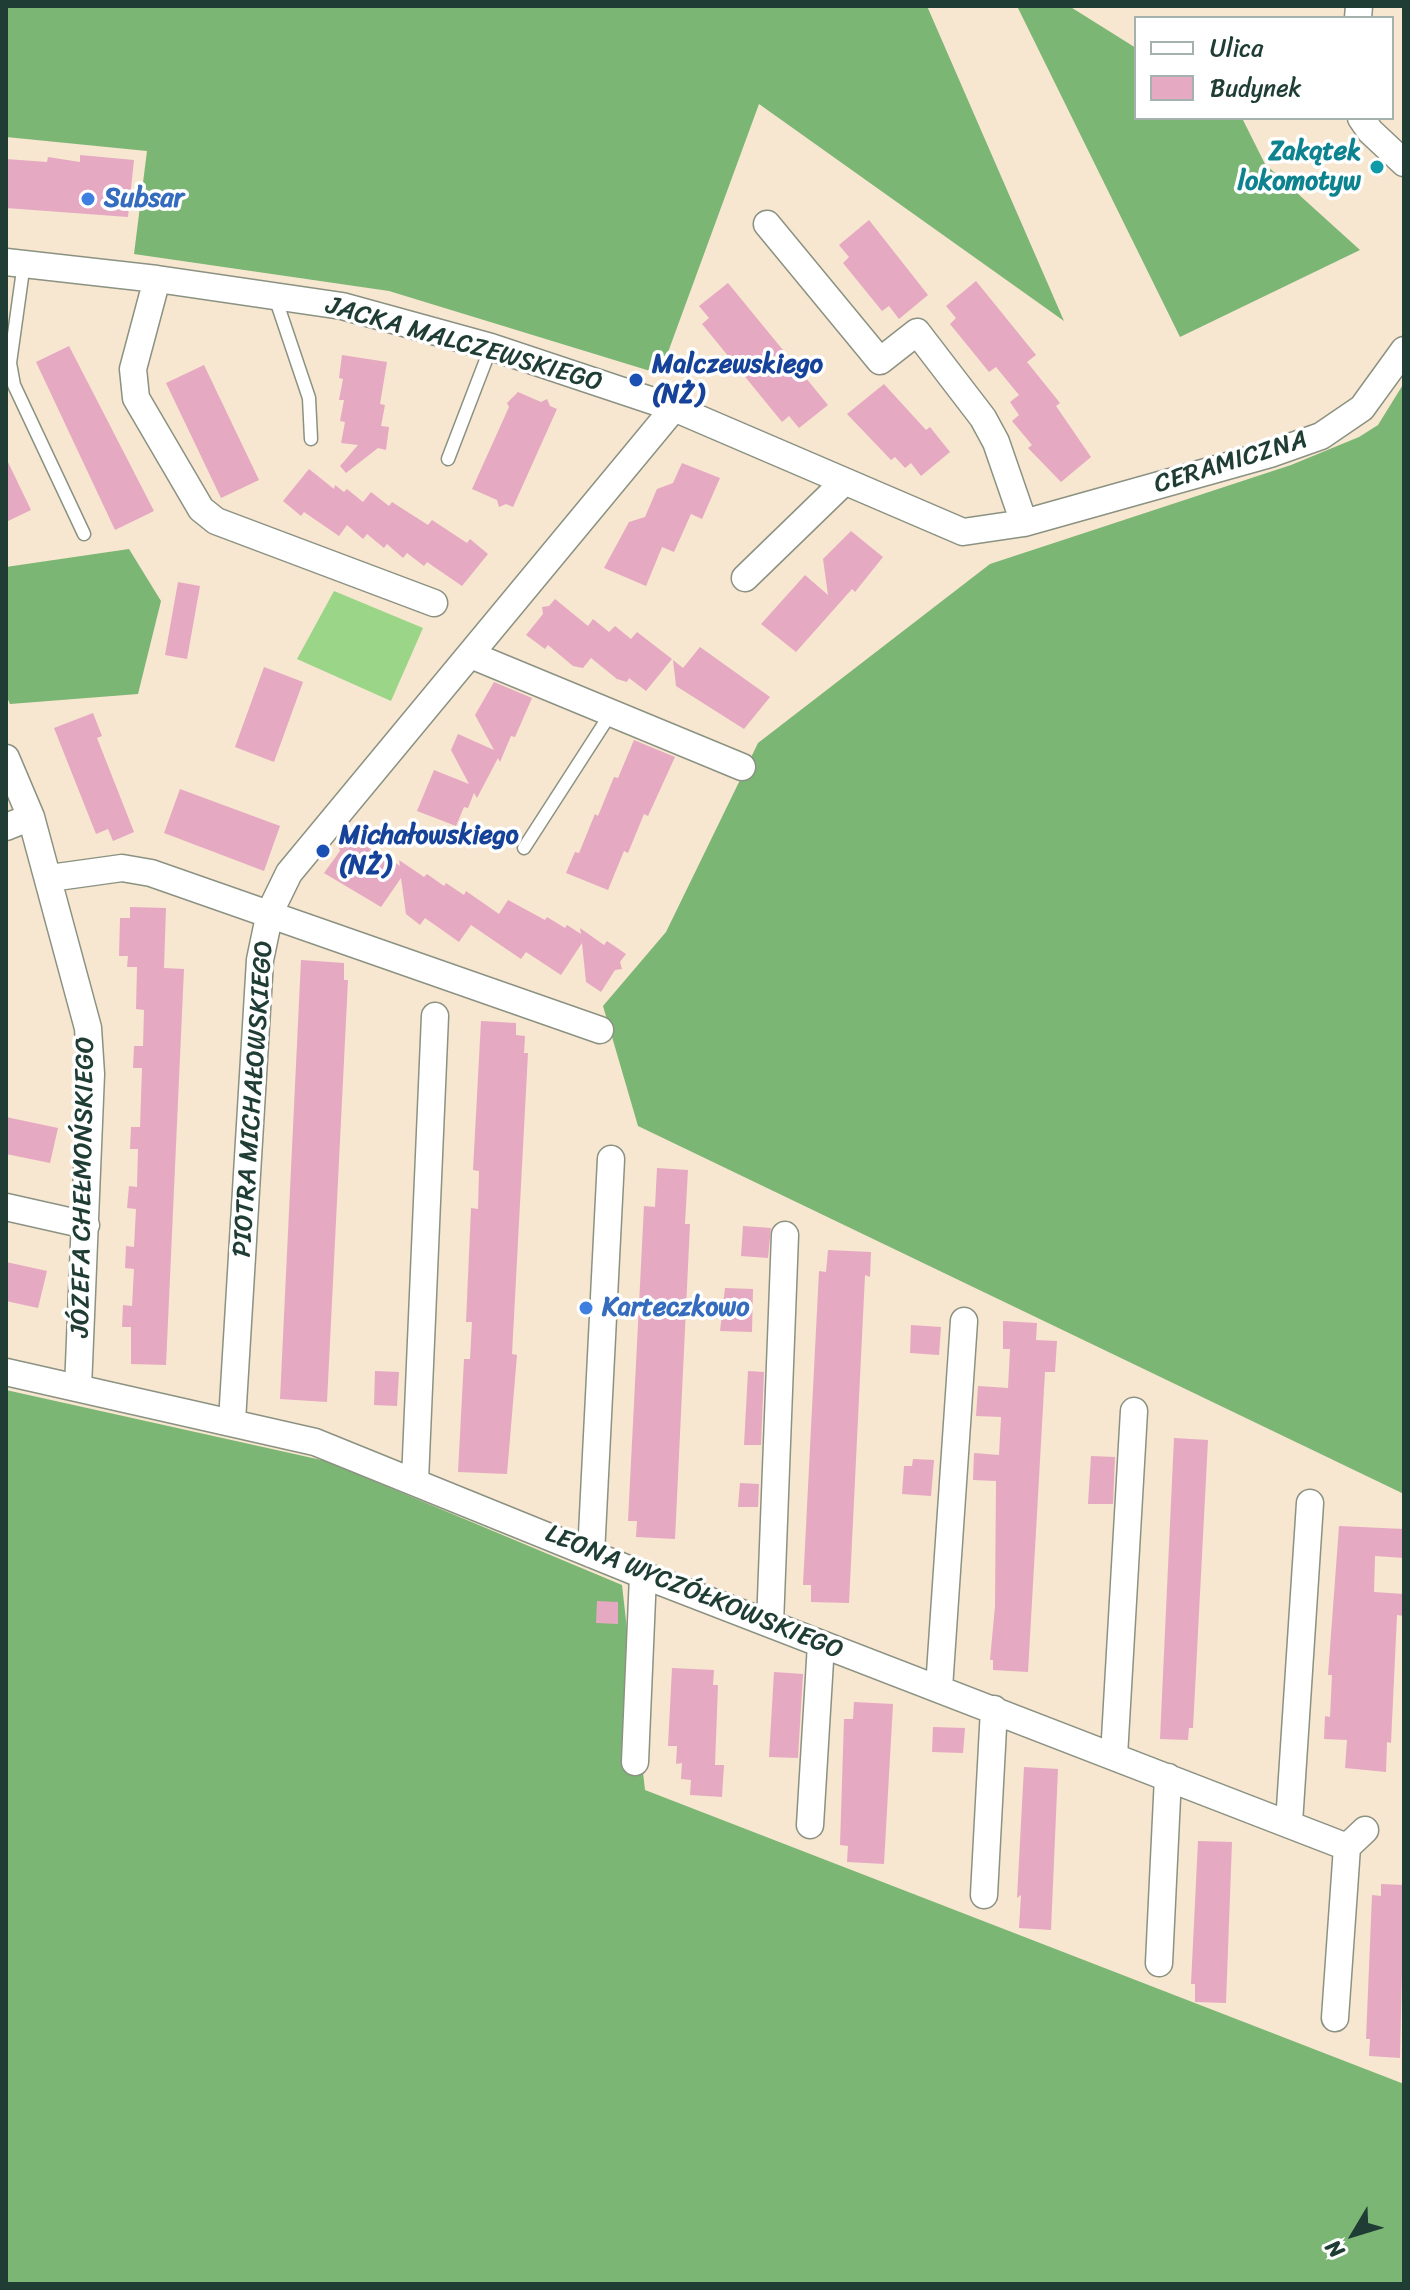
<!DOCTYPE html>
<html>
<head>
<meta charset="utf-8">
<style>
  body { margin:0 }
  #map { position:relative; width:1410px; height:2290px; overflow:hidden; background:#f7e6d0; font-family:Sriracha,sans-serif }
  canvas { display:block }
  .frame { position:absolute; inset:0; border:8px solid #1f3d34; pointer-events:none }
  .legend { position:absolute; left:1134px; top:16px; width:260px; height:104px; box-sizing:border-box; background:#fff; border:2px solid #a5b1ae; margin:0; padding:10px 14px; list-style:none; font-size:24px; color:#1f3d34 }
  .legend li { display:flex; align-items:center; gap:16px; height:40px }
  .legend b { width:40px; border:2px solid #a5b1ae }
  .north { position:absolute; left:1314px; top:2194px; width:80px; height:80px; -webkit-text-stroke:6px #fff; paint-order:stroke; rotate:232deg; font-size:22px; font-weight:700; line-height:32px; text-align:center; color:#1f3d34 }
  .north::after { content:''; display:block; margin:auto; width:28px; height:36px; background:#1f3d34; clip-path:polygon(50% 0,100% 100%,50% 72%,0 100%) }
</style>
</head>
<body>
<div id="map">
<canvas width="1410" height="2290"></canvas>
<div class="frame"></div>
<ul class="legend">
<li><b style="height:10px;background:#fff"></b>Ulica</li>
<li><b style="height:22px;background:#e6a9c2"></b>Budynek</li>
</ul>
<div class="north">N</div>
</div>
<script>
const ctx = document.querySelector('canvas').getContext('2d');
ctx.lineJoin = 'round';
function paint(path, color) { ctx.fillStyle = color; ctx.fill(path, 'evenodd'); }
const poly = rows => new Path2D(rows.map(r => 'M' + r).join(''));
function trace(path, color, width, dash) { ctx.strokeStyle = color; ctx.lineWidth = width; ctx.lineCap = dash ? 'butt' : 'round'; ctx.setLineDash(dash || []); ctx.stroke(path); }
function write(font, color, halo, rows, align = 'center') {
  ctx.font = font + ' Sriracha,sans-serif'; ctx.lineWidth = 7; ctx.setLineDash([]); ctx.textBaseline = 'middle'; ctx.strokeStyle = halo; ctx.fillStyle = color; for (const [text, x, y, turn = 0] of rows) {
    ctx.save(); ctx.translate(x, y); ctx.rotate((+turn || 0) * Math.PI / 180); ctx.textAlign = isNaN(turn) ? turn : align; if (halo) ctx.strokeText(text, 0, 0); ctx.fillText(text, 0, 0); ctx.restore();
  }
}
const green = poly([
  [334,591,423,628,391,701,297,659]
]);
const forest = poly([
  [6,6,927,6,1064,321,759,104,660,374,389,291,134,254,147,151,6,137],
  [1017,6,1069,6,1136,48,1136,118,1242,118,1265,164,1360,250,1180,337],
  [1404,383,1404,1494,638,1126,603,1006,666,932,758,743,990,564,1291,465,1359,437,1378,425],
  [129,549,161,601,138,694,10,704,6,695,6,567],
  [6,1390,326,1461,622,1585,645,1790,1404,2084,1404,2284,6,2284]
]);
const building = poly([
  [80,155,134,160,128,217,6,208,6,159,47,162,48,157,80,162],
  [869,220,928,295,899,319,889,306,882,311,843,263,849,257,839,245],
  [976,281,1036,355,1027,362,1060,403,1056,406,1091,457,1061,482,1028,448,1032,445,1012,421,1019,415,1010,402,1019,395,996,367,989,372,950,324,956,318,946,306],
  [728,283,828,405,799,428,789,416,782,422,702,324,709,318,699,306],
  [69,346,154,511,115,530,36,362],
  [342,355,387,362,380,404,385,405,381,426,389,427,386,450,378,448,346,473,340,466,358,445,341,443,345,422,340,421,344,400,339,400,343,379,339,378],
  [204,365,259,480,221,498,166,383],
  [884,384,926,430,930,427,950,452,921,476,911,463,905,468,895,457,891,460,847,414],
  [518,392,541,402,547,399,550,406,557,409,513,507,506,504,499,507,497,500,472,489,509,407,507,403],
  [6,458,31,510,6,522],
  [682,463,720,478,702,519,691,514,674,552,662,547,646,586,604,568,629,522,645,517,657,489,673,483],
  [309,469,334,489,335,485,344,492,347,489,363,502,371,492,389,506,392,502,428,525,432,520,467,543,470,539,488,554,462,586,427,562,424,566,407,553,403,558,387,544,384,548,367,534,363,539,347,525,339,536,304,512,301,516,283,501],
  [851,531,883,557,855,592,852,589,796,652,761,624,805,575,828,595,823,559],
  [178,582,200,586,187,659,165,655],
  [555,599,588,626,593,619,609,632,615,626,631,639,637,632,672,659,646,691,629,678,627,682,617,679,591,658,583,668,573,666,548,645,545,649,526,635,543,614,542,607,549,606],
  [700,647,770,697,744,729,676,686,673,660,683,668],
  [264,667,303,682,274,762,235,747],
  [494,682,532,698,515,737,511,736,500,762,498,758,477,798,474,793,468,808,464,807,456,826,417,811,434,770,469,784,451,750,458,734,494,750,475,715],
  [93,713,102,736,97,738,134,832,113,841,108,829,96,834,54,728],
  [634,740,675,757,648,816,644,814,628,853,624,851,608,890,566,873,575,852,579,853,595,814,598,816,614,777,618,778],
  [180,789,280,826,264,871,164,833],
  [350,835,385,859,387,857,400,866,399,860,424,877,427,874,444,886,446,883,464,895,466,891,499,914,508,900,545,920,547,917,565,928,567,925,581,934,580,928,604,945,607,941,626,954,620,962,622,969,615,970,601,992,586,982,582,943,561,975,526,952,521,959,471,925,459,942,425,918,420,925,406,914,401,878,381,907,324,873,340,851,338,844,345,843],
  [130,907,166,908,164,968,184,969,166,1365,131,1364,131,1327,122,1327,123,1305,132,1306,134,1269,125,1268,126,1246,134,1247,136,1209,127,1208,129,1186,137,1187,138,1149,130,1149,131,1127,140,1127,142,1068,133,1068,134,1046,143,1046,144,1010,136,1009,137,967,127,967,128,956,119,956,120,918,130,918],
  [301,960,344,963,344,980,348,980,327,1402,280,1399],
  [481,1021,516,1023,516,1035,525,1036,524,1053,528,1053,512,1354,517,1355,507,1474,458,1472,464,1359,470,1359,472,1322,466,1322,471,1208,478,1209,479,1171,473,1170],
  [6,1117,58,1128,50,1163,6,1154],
  [657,1168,688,1170,685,1224,690,1224,675,1539,636,1537,637,1521,628,1521,644,1206,655,1207],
  [743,1226,771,1228,768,1258,741,1256],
  [828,1250,871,1252,870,1277,865,1275,849,1603,811,1602,811,1585,803,1585,819,1271,826,1272],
  [6,1262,47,1271,38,1308,6,1301],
  [725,1288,753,1289,752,1332,720,1331],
  [1003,1321,1037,1323,1036,1340,1057,1341,1055,1372,1045,1372,1028,1672,993,1670,993,1660,990,1660,995,1606,996,1481,973,1480,974,1453,999,1455,1001,1417,976,1416,978,1386,1008,1388,1010,1349,1003,1349],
  [911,1325,941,1327,939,1355,910,1353],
  [375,1371,399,1372,397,1406,374,1405],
  [748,1371,764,1372,761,1445,744,1445],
  [1174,1438,1208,1440,1193,1728,1189,1728,1188,1740,1160,1739],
  [1091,1456,1115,1457,1113,1504,1088,1504],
  [913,1459,934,1460,931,1496,902,1494,904,1466,912,1466],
  [740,1483,759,1484,758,1507,738,1507],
  [1339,1526,1404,1529,1404,1558,1375,1556,1374,1592,1404,1594,1404,1616,1397,1615,1391,1743,1387,1742,1386,1772,1345,1768,1347,1740,1324,1739,1325,1716,1330,1717,1332,1675,1328,1675],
  [597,1601,618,1602,618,1624,596,1623],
  [672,1668,714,1670,713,1685,718,1685,715,1765,724,1765,722,1797,690,1795,691,1780,681,1779,682,1763,676,1764,677,1746,668,1746],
  [774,1672,803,1674,798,1758,769,1757],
  [854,1702,893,1704,884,1864,847,1862,848,1846,840,1845,844,1719,853,1719],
  [933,1727,965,1728,963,1753,932,1752],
  [1024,1767,1058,1769,1051,1930,1019,1928,1021,1895,1017,1898],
  [1198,1841,1232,1842,1226,2003,1195,2002,1195,1984,1191,1984],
  [1381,1884,1404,1885,1400,2058,1369,2056,1370,2039,1366,2039,1372,1895,1381,1896]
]);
const lane = poly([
  [24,263,10,363,14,385,84,534],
  [275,297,309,398,311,439],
  [448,459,491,347],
  [524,848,611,713]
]);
const street = poly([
  [1358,18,1359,6],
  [1361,118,1370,131,1404,163],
  [767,224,880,361,917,332,983,418,996,442,1024,523],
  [6,262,157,279,342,306,491,347,674,408,963,532,1024,523,1270,454,1321,436,1362,408,1404,350],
  [157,279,133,369,136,398,201,509,216,521,434,603],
  [745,578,844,482],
  [471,655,742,767],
  [6,758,31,817,88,1028,91,1074,78,1388],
  [6,827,31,817],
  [50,878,122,868,151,873,600,1030],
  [6,1207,86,1225],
  [6,1372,315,1442,643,1575,1347,1847,1365,1830],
  [232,1421,260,960,270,912,289,873,674,408],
  [415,1480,435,1016],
  [591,1554,611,1159],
  [770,1624,785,1235],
  [939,1688,964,1321],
  [1114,1756,1134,1411],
  [635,1762,643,1575],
  [1289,1823,1310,1503],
  [810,1825,821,1644],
  [984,1895,994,1709],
  [1159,1963,1168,1777],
  [1335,2018,1347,1847]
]);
const markers = [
  [1377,167,8,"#0f9aa8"],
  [88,199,8,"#3f7fe0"],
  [636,380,8,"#1a4fb4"],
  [323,851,8,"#1a4fb4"],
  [586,1308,8,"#3f7fe0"]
];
const cultureNames = [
  ["Zakątek",1361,152],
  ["lokomotyw",1361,182]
];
const shopNames = [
  ["Subsar",104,199],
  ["Karteczkowo",602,1308]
];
const streetNames = [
  ["JACKA MALCZEWSKIEGO",464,345,16],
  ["CERAMICZNA",1231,463,-17],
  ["PIOTRA MICHAŁOWSKIEGO",254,1099,-86],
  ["JÓZEFA CHEŁMOŃSKIEGO",84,1187,-89],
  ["LEONA WYCZÓŁKOWSKIEGO",694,1593,22]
];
const transitNames = [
  ["Malczewskiego",652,365],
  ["(NŻ)",652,395],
  ["Michałowskiego",339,836],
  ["(NŻ)",339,866]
];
paint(green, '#9ad588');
paint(forest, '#7bb674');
paint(building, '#e6a9c2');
trace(lane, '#8b9282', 15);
trace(street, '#8b9282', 29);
trace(lane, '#fff', 12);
trace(street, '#fff', 26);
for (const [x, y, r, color] of markers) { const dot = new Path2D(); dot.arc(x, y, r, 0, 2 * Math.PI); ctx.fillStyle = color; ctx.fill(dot); trace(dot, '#fff', 3); }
write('bold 26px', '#0d838f', '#fff', cultureNames, 'right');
write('bold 26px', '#366cbe', '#fff', shopNames, 'left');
write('26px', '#1f3d34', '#fff', streetNames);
write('bold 26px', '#164399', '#fff', transitNames, 'left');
</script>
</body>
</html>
